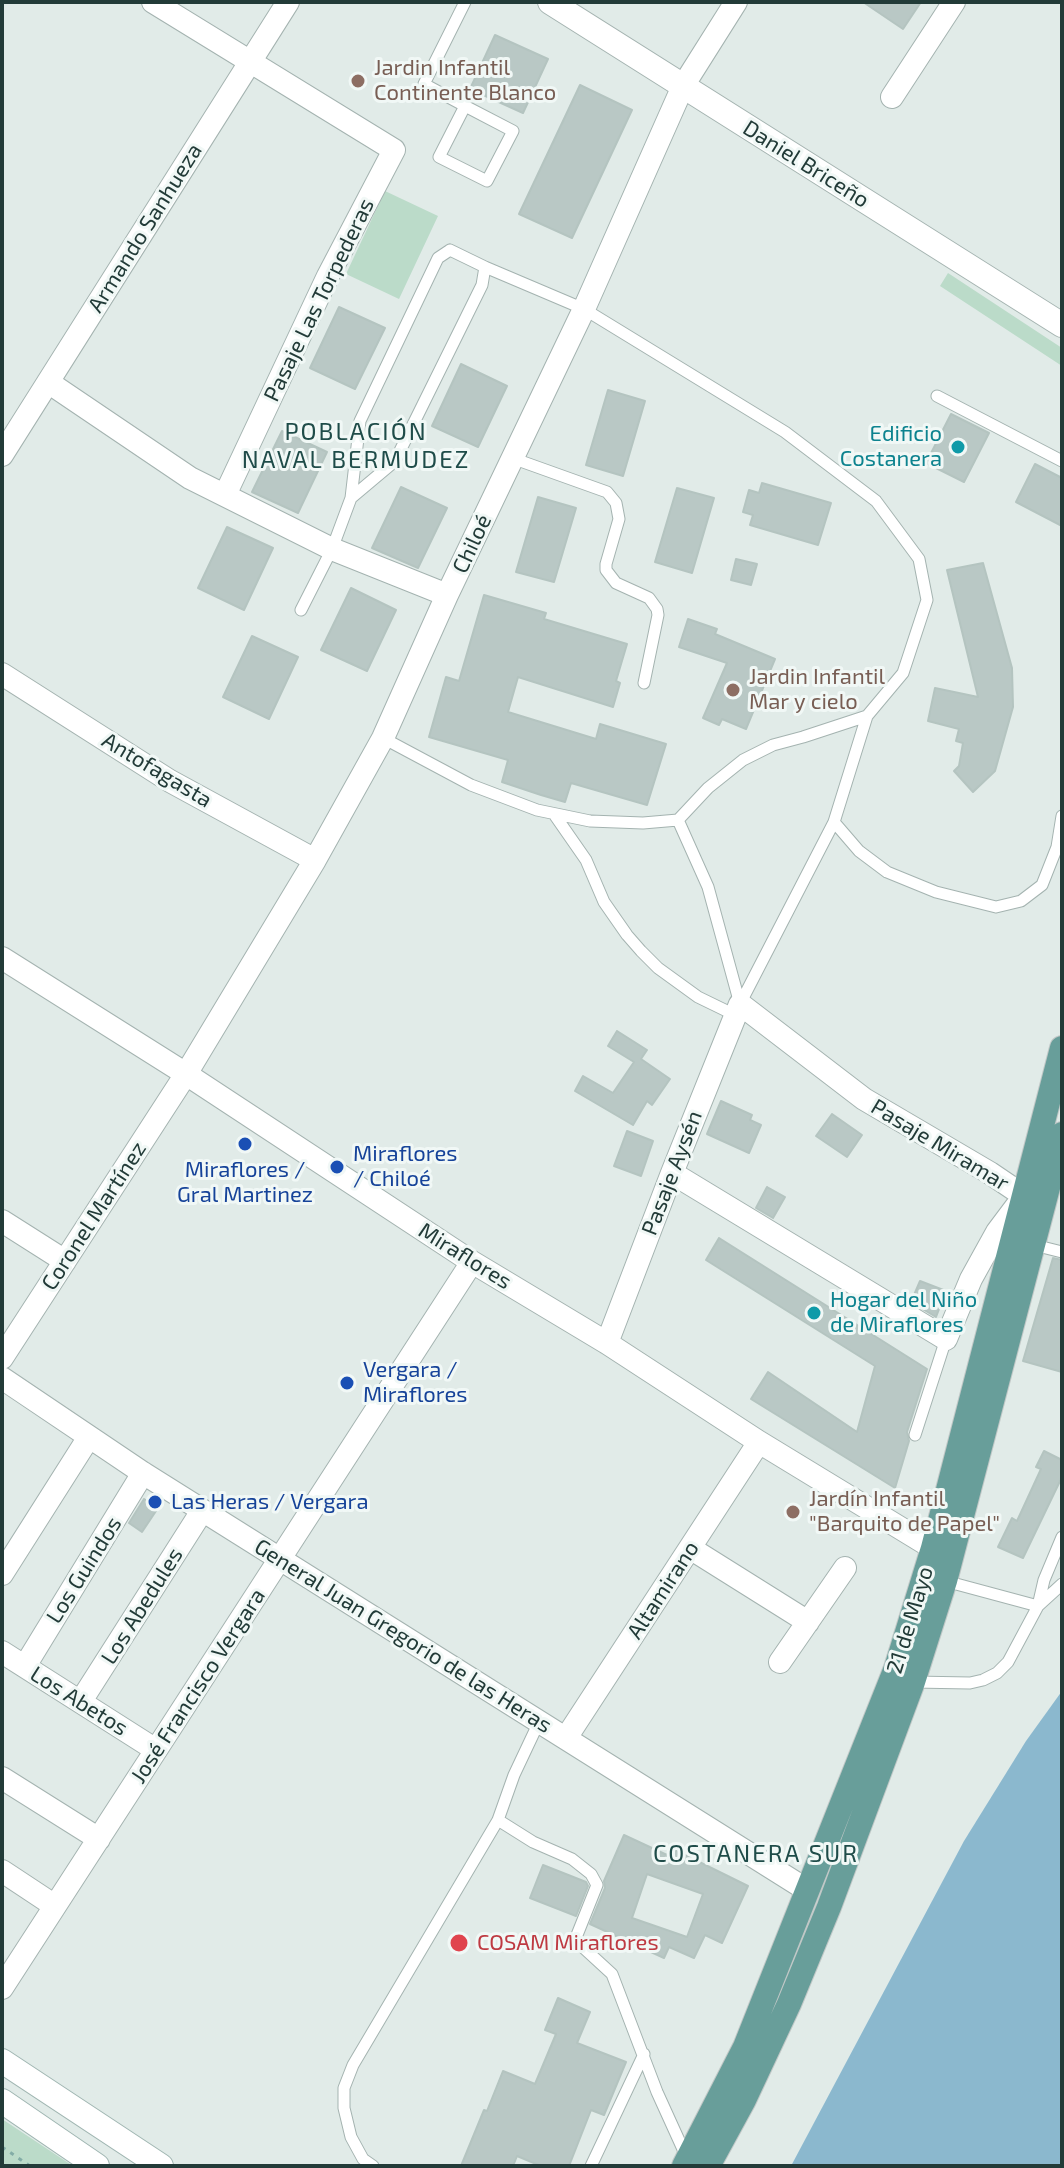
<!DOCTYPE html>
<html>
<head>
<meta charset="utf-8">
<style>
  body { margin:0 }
  #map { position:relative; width:1064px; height:2168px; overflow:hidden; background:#e1ebe8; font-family:"Exo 2",sans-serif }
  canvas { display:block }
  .frame { position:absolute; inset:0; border:4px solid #223b38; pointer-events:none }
</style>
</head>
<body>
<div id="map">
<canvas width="1064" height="2168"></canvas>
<div class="frame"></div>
</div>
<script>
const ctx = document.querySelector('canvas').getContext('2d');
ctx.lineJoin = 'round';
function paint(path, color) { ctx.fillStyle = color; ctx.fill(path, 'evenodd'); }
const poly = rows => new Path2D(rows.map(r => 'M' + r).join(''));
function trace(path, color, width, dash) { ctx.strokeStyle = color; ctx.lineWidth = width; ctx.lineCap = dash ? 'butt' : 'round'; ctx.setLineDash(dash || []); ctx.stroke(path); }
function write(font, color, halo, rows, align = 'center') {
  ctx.font = font + ' "Exo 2",sans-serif'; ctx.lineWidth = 6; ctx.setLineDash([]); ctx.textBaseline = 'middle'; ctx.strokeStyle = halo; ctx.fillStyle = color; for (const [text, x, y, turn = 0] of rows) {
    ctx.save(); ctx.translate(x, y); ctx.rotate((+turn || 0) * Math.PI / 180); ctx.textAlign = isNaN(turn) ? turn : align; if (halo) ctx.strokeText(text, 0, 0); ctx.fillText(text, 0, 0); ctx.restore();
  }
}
const green = poly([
  [385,191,438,216,399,299,346,274],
  [948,273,1062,348,1062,366,940,286],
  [2,2119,73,2166,2,2166]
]);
const water = poly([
  [1062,1691,1062,2166,791,2166,964,1841,1026,1741]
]);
const building = poly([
  [863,2,921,2,903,29,863,2],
  [495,35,548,59,523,113,470,89,495,35],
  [580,85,632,110,572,238,519,214,580,85],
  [339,307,385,328,355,389,310,368,339,307],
  [461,364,507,386,478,447,432,426,461,364],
  [608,390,645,401,623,476,586,465,608,390],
  [951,414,989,433,964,482,926,463,951,414],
  [282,431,327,452,298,513,252,492,282,431],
  [1035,464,1062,478,1062,526,1016,502,1035,464],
  [762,483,831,503,818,545,750,525,753,515,743,512,749,490,759,493,762,483],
  [401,487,447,508,418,568,372,548,401,487],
  [677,488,714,498,692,573,655,562,677,488],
  [538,497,576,508,554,582,516,572,538,497],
  [227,527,273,548,244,610,198,588,227,527],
  [736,559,757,564,751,585,731,580,736,559],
  [983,563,1012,668,1013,707,995,771,973,792,954,771,959,766,963,743,956,741,959,729,928,721,935,688,978,697,947,570,983,563],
  [351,588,396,610,367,671,321,650,351,588],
  [484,595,546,613,544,619,627,644,616,681,620,683,613,707,518,677,508,712,596,739,600,724,666,744,647,805,571,783,565,802,541,795,502,782,508,760,429,737,446,677,459,681,484,595],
  [688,619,717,629,715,634,775,659,746,729,722,719,719,725,703,718,727,663,679,647,688,619],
  [252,636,298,657,269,719,223,697,252,636],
  [617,1031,647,1050,641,1059,670,1079,652,1105,647,1101,633,1125,575,1091,583,1076,613,1093,634,1062,608,1046,617,1031],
  [721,1101,752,1115,750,1120,761,1125,749,1153,707,1134,721,1101],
  [832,1114,862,1135,847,1157,816,1136,832,1114],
  [627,1131,653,1141,641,1176,614,1166,627,1131],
  [767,1187,785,1197,773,1218,756,1208,767,1187],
  [719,1238,927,1369,907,1432,909,1441,895,1488,751,1399,768,1372,857,1432,875,1366,706,1260,719,1238],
  [1053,1258,1062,1260,1062,1372,1023,1361,1053,1258],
  [920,1281,946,1291,936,1317,911,1302,920,1281],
  [1044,1451,1062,1460,1062,1477,1023,1558,998,1547,1012,1518,1017,1521,1041,1469,1036,1467,1044,1451],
  [144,1499,158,1508,142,1532,129,1523,144,1499],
  [624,1835,667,1855,671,1848,748,1886,722,1943,705,1935,694,1958,669,1947,664,1958,590,1924,605,1888,604,1881,624,1835],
  [647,1874,703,1894,687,1937,632,1918,647,1874],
  [543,1865,586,1882,588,1886,576,1916,530,1898,543,1865],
  [558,1998,590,2012,577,2043,626,2062,604,2115,591,2110,569,2166,541,2166,517,2156,513,2166,461,2166,484,2110,487,2111,503,2071,535,2084,556,2034,545,2030,558,1998]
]);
const path = poly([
  [2,2147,30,2166]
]);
const service = poly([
  [465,2,424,84,465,106,513,131,487,181,439,157,465,106],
  [450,250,485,267,482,285,395,461,351,498,360,421,438,258,450,250],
  [485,267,584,309,785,432,876,501,919,559,927,600,903,673,867,716,834,822,740,1004],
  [937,396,1062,461],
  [512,458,607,492,616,503,619,519,606,564,606,570,616,583,649,598,657,609,658,615,644,683],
  [301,610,332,549,351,498],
  [383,738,471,785,537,810,590,821,643,823,678,820,708,788,743,760,773,745,803,737,867,716],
  [554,814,586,860,604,902,627,935,641,951,658,968,698,997,735,1015],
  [678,820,708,887,740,1004],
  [834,822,859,851,887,872,936,892,996,907,1021,901,1042,885,1057,847,1062,816],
  [1034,1245,1062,1252],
  [915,1435,946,1339],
  [945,1581,1038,1606,1044,1580,1062,1537],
  [913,1682,970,1683,983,1680,997,1673,1008,1662,1038,1606,1062,1584],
  [539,1722,514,1775,498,1820,533,1842,572,1859,591,1874,597,1885,575,1940,612,1974,657,2092,687,2158],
  [373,2166,363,2159,351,2137,344,2108,344,2088,353,2065,498,1820],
  [591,2166,644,2054]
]);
const minor = poly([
  [153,2,394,150,328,276,225,495],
  [892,97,954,2],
  [48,382,190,478,332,549,447,595],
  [2,455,288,2],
  [2,674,170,781,315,860],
  [2,958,186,1074,472,1262,607,1343,759,1442,933,1548],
  [2,1221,65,1261],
  [607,1343,672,1173,740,1004,864,1099,990,1173,1024,1196,997,1232,971,1279,946,1339,672,1173],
  [2,1358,186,1074,315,860,383,738,447,595,584,309,683,86,736,2],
  [2,1378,143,1473,807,1890],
  [690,1548,808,1622],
  [2,1574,89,1437],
  [2,1652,156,1750],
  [780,1662,845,1568],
  [25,1666,143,1473],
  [81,1701,202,1511],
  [566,1738,759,1442],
  [2,1778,99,1839],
  [2,1871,55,1906],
  [2,1988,472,1262]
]);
const tertiary = poly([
  [550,2,1062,325]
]);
const secondary = poly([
  [2,2061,161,2166],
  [2,2101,97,2166]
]);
const primary = poly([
  [684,2166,745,2047,896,1668,933,1548,1062,1048],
  [708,2166,744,2100,789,2004,829,1907,913,1682,945,1581,1062,1134]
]);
const markers = [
  [358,81,8,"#8d6e63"],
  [958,447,8,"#0f9aa8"],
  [733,690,8,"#8d6e63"],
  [245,1144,8,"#1a4fb4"],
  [337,1167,8,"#1a4fb4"],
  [814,1313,8,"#0f9aa8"],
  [347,1383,8,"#1a4fb4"],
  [155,1502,8,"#1a4fb4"],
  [793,1512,8,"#8d6e63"],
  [459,1943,10,"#e0444e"]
];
const educationNames = [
  ["Jardin Infantil",374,68],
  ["Continente Blanco",374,93],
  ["Jardin Infantil",749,677],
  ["Mar y cielo",749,702],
  ["Jardín Infantil",809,1499],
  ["\"Barquito de Papel\"",809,1524]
];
const streetNames = [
  ["Daniel Briceño",806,164,32],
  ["Armando Sanhueza",145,228,-58],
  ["Pasaje Las Torpederas",319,300,-64],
  ["Chiloé",472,544,-65],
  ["Antofagasta",157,770,31],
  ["Pasaje Miramar",940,1145,31],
  ["Pasaje Aysén",672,1173,-69],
  ["Coronel Martínez",94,1216,-57],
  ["Miraflores",465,1256,32],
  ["Los Guindos",84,1570,-58],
  ["Altamirano",663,1590,-57],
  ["Los Abedules",142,1606,-58],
  ["21 de Mayo",910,1620,-73],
  ["General Juan Gregorio de las Heras",403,1636,32],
  ["José Francisco Vergara",198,1686,-57],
  ["Los Abetos",79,1701,32]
];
const cultureNames = [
  ["Edificio",942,434],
  ["Costanera",942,459],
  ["Hogar del Niño",830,1300,"left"],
  ["de Miraflores",830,1325,"left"]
];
const transitNames = [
  ["Miraflores",353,1154],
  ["/ Chiloé",353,1179],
  ["Miraflores /",245,1170,"center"],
  ["Gral Martinez",245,1195,"center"],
  ["Vergara /",363,1370],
  ["Miraflores",363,1395],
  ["Las Heras / Vergara",171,1502]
];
const healthNames = [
  ["COSAM Miraflores",477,1943]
];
const neighbourhoodNames = [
  ["POBLACIÓN",356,432],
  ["NAVAL BERMUDEZ",356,460],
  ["COSTANERA SUR",756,1854]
];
paint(green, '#bbdbc9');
paint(water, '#8bb8ce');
paint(building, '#b9c8c5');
trace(building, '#b4c4c0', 2);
trace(service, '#a4b3b0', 13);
trace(minor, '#a4b3b0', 24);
trace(tertiary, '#a4b3b0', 26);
trace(secondary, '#a0b6b2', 26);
trace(primary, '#c1c8c7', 26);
trace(path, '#83ada7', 3, [4, 6]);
trace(service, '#fff', 11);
trace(minor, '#fff', 22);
trace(tertiary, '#fff', 24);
trace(secondary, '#fff', 24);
trace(primary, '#689e9a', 24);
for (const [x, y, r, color] of markers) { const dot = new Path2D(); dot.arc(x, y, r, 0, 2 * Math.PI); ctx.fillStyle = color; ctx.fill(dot); trace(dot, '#f1f8f6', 3); }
write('22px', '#785e54', '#f1f8f6', educationNames, 'left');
write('22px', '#223b38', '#f1f8f6', streetNames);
write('22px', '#0d838f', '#f1f8f6', cultureNames, 'right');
write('22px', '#164399', '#f1f8f6', transitNames, 'left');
write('22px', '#be3a42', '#f1f8f6', healthNames, 'left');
ctx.letterSpacing = '2px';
write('24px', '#1f4c49', '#f1f8f6', neighbourhoodNames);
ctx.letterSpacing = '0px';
</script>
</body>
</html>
